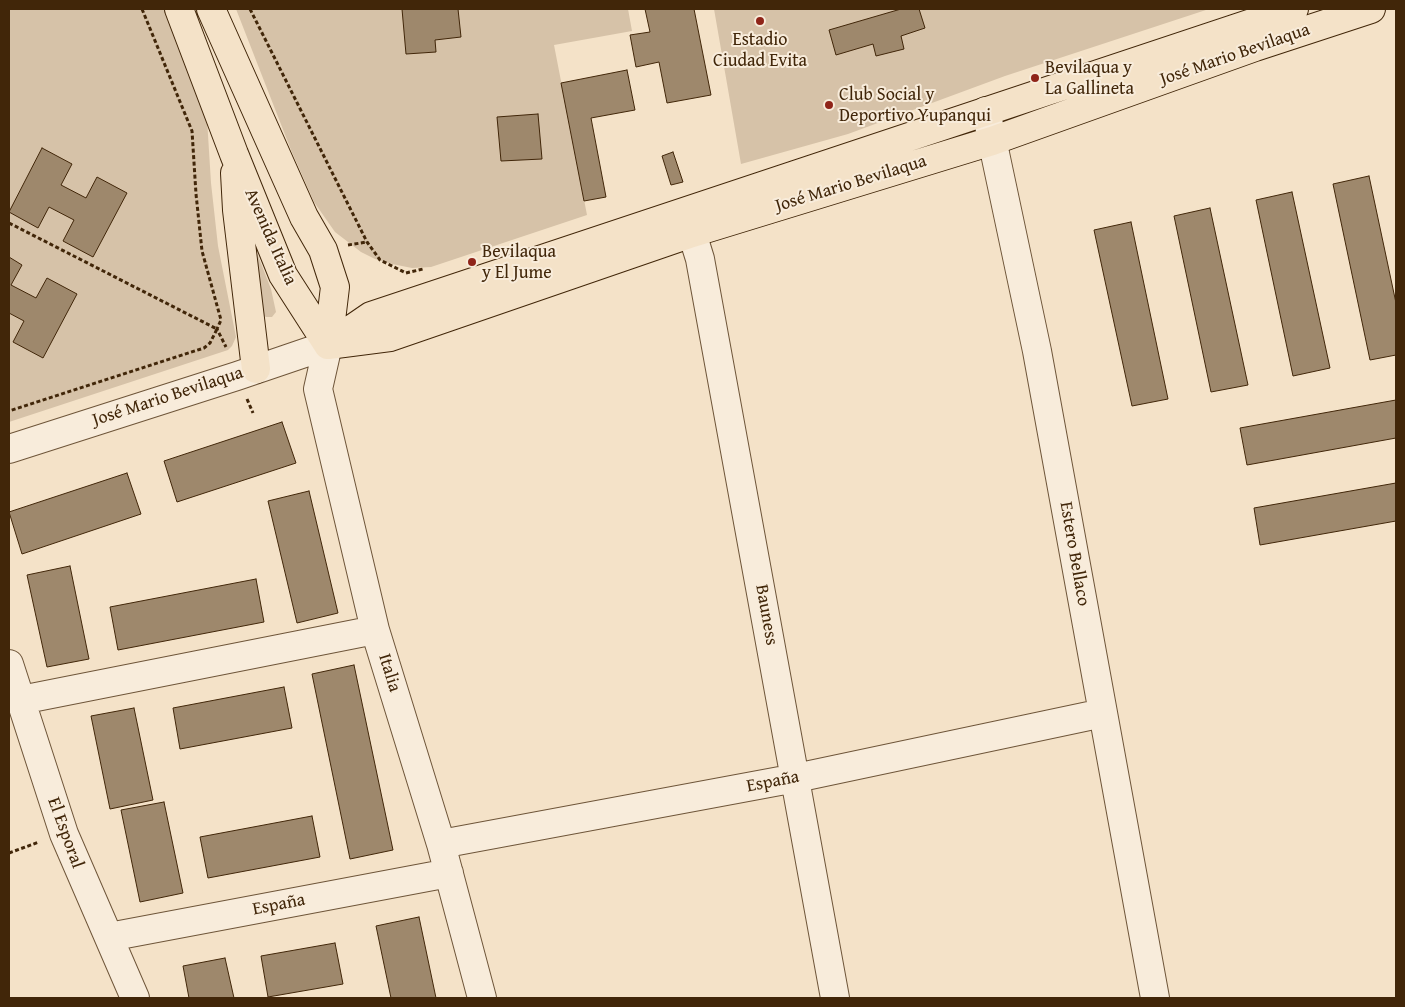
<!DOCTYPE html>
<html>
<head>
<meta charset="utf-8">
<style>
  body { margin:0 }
  #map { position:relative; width:1405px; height:1007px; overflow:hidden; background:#f4e2c8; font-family:"Gentium Book Plus",serif }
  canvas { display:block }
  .frame { position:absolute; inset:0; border:10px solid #412609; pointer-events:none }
</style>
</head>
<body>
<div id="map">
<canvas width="1405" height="1007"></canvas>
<div class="frame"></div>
</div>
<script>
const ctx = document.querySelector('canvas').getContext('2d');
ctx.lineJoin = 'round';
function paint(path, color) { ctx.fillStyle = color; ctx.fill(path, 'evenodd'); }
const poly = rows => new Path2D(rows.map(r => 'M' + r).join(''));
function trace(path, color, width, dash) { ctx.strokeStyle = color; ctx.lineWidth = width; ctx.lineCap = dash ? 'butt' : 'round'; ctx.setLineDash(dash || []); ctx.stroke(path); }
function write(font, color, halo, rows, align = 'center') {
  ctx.font = font + ' "Gentium Book Plus",serif'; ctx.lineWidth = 4; ctx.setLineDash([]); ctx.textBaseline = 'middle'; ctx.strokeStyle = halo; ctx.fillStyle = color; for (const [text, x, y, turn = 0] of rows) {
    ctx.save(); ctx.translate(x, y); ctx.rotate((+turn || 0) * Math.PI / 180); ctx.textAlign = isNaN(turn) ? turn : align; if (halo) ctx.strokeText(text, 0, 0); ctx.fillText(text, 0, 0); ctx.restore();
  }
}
const green = poly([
  [9,9,166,9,207,119,211,183,218,246,236,337,232,346,228,350,9,422],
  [236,9,628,9,632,31,554,45,587,215,431,267,412,268,392,264,375,259,361,252,335,232,314,202,291,150],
  [714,9,1209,9,1005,76,848,134,741,164],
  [250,235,271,289,276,312,272,317,266,317,261,314]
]);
const building = poly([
  [402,9,458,9,461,37,435,40,436,52,406,54,402,9],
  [645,9,694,9,711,95,667,103,659,62,636,67,630,35,650,32,645,9],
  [901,9,919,9,925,28,901,36,904,49,876,56,873,44,836,55,829,30,901,9],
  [627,70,635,110,591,118,606,197,584,201,561,83,627,70],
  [538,114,542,159,501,161,497,117,538,114],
  [42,148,72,164,61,185,86,198,97,177,127,193,93,257,63,241,74,220,49,207,38,228,9,212,42,148],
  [673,152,683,182,671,185,662,156,673,152],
  [1369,176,1396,303,1396,355,1370,360,1333,184,1369,176],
  [1292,192,1330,368,1293,376,1256,200,1292,192],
  [1210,208,1248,385,1211,392,1174,216,1210,208],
  [1131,222,1168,399,1132,406,1094,230,1131,222],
  [9,257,22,265,11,285,36,298,47,278,77,294,43,358,13,342,24,321,9,313,9,257],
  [1396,400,1396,438,1247,465,1240,428,1396,400],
  [282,422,296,463,177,502,164,461,282,422],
  [127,473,141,514,22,554,9,512,127,473],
  [1396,483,1396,521,1260,545,1254,508,1396,483],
  [309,491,338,613,297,623,268,501,309,491],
  [70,566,89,659,47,667,27,575,70,566],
  [256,579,264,622,118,650,110,607,256,579],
  [354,665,393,850,350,859,312,674,354,665],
  [284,687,292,728,180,749,173,708,284,687],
  [134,708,153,800,110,809,91,716,134,708],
  [164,802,183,893,140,902,121,810,164,802],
  [312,816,320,857,208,878,200,837,312,816],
  [419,917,436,998,391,998,376,926,419,917],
  [335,943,343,984,268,997,261,956,335,943],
  [225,958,234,998,189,998,183,966,225,958]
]);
const path = poly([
  [142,9,192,131,196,194,202,251,221,320,217,329,226,347],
  [250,9,367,242,380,260,406,273,423,269],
  [9,223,217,329,210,343,204,348,9,411],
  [348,245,367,242],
  [247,399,253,413],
  [9,853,39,842]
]);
const minor = poly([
  [986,111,1037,351,1155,998],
  [692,233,700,259,835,998],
  [328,345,318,389,375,630,441,844,482,998],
  [9,449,237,376,328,345],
  [9,664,64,834,135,998],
  [21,700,375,630],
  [441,844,796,778,1103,713],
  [109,937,449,873]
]);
const major = poly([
  [179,9,234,154,283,275,328,345],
  [211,9,304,217,323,250,335,287,328,345],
  [235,173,237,210,256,369],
  [333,342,371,316,1294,9],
  [328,345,390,337,692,233,992,141,1255,47,1371,9]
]);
const markers = [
  [760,21,5,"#8f2418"],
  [1035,78,5,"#8f2418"],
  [829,105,5,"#8f2418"],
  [472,262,5,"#8f2418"]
];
const poiNames = [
  ["Estadio",760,40,"center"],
  ["Ciudad Evita",760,61,"center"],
  ["Bevilaqua y",1045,68],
  ["La Gallineta",1045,89],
  ["Club Social y",839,95],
  ["Deportivo Yupanqui",839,116],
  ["Bevilaqua",482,252],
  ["y El Jume",482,273]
];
const streetNames = [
  ["José Mario Bevilaqua",1235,55,-19],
  ["José Mario Bevilaqua",851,184,-17],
  ["Avenida Italia",270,237,66],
  ["José Mario Bevilaqua",168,397,-18],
  ["Estero Bellaco",1074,554,80],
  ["Bauness",766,615,80],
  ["Italia",389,673,73],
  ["España",773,782,-11],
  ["El Esporal",65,833,70],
  ["España",279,905,-11]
];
paint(green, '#d6c2a8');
paint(building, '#9e886c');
trace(building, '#412609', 1);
trace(minor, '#6e5539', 30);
trace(major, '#412609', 30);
trace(path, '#412609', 3, [4, 2.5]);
trace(minor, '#f8ecdb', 28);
trace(major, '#f4e2c8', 28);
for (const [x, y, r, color] of markers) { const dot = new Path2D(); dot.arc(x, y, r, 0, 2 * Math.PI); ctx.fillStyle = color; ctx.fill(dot); trace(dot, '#f8ecdb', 2); }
write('18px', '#412609', '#f8ecdb', poiNames, 'left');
write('18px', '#412609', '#f8ecdb', streetNames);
</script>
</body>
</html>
